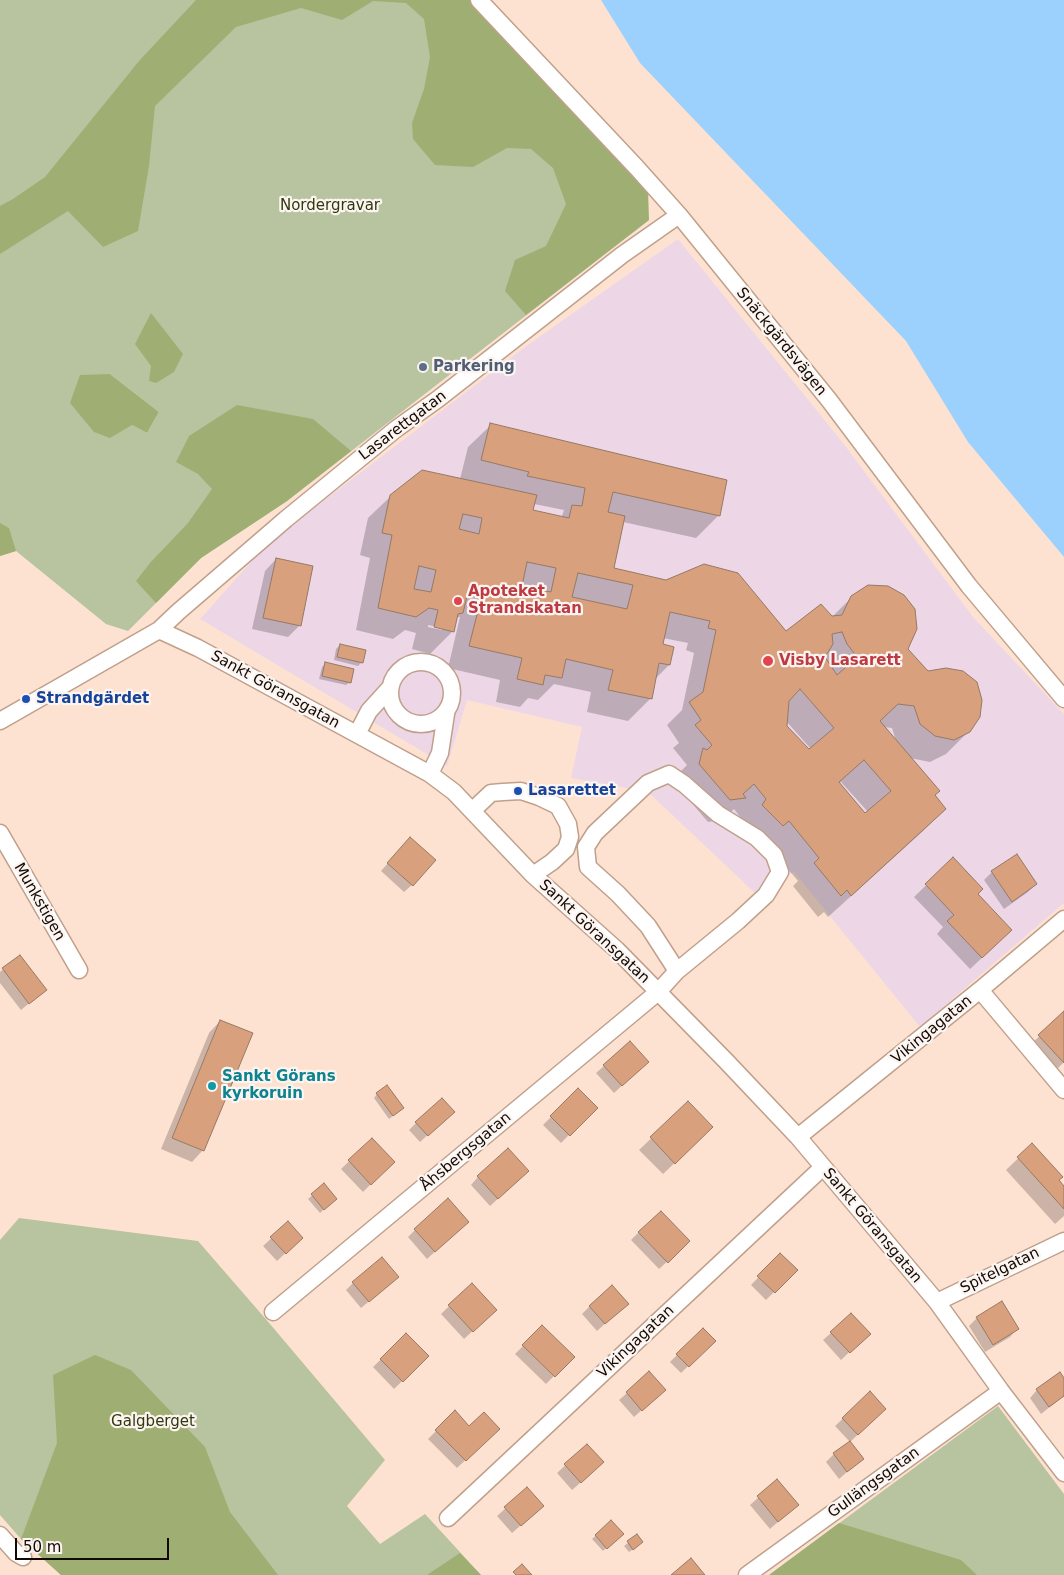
<!DOCTYPE html>
<html>
<head>
<meta charset="utf-8">
<style>
  body { margin:0 }
  #map { position:relative; width:1064px; height:1575px; overflow:hidden; background:#fee2d1; font-family:"DejaVu Sans",sans-serif }
  canvas { display:block }
  .scale { position:absolute; left:15px; top:1538px; width:154px; height:22px; box-sizing:border-box; border:2px solid #130903; border-top:0; padding-left:6px; font-size:15px; line-height:18px; white-space:nowrap; color:#130903; -webkit-text-stroke:4px #fbf4f0; paint-order:stroke }
</style>
</head>
<body>
<div id="map">
<canvas width="1064" height="1575"></canvas>
<div class="scale">50 m</div>
</div>
<script>
const ctx = document.querySelector('canvas').getContext('2d');
ctx.lineJoin = 'round';
function paint(path, color) { ctx.fillStyle = color; ctx.fill(path, 'evenodd'); }
const poly = rows => new Path2D(rows.map(r => 'M' + r).join(''));
function trace(path, color, width, dash) { ctx.strokeStyle = color; ctx.lineWidth = width; ctx.lineCap = dash ? 'butt' : 'round'; ctx.setLineDash(dash || []); ctx.stroke(path); }
function write(font, color, halo, rows, align = 'center') {
  ctx.font = font + ' "DejaVu Sans",sans-serif'; ctx.lineWidth = 4.5; ctx.setLineDash([]); ctx.textBaseline = 'middle'; ctx.strokeStyle = halo; ctx.fillStyle = color; for (const [text, x, y, turn = 0] of rows) {
    ctx.save(); ctx.translate(x, y); ctx.rotate((+turn || 0) * Math.PI / 180); ctx.textAlign = isNaN(turn) ? turn : align; if (halo) ctx.strokeText(text, 0, 0); ctx.fillText(text, 0, 0); ctx.restore();
  }
}
const medical = poly([
  [678,239,843,443,973,617,1064,714,1064,903,920,1027,794,872,756,894,648,792,571,778,582,727,467,700,447,766,200,619,267,544,525,347]
]);
const green = poly([
  [0,0,470,0,573,106,649,220,287,501,201,558,128,631,106,624,16,551,0,556],
  [110,374,159,412,147,433,132,425],
  [19,1218,198,1241,270,1324,385,1460,347,1506,380,1544,425,1514,481,1575,61,1575,21,1539,0,1515,0,1240],
  [998,1406,1064,1494,1064,1575,769,1575]
]);
const forest = poly([
  [196,0,470,0,573,106,648,189,649,220,526,315,505,291,515,260,546,246,566,204,553,168,531,149,507,148,473,167,435,165,413,139,412,123,424,89,430,57,424,19,406,3,373,1,342,20,301,8,236,27,155,106,149,166,138,231,103,247,68,211,0,254,0,206,13,199,45,177,139,61],
  [151,313,183,354,174,372,156,383,149,381,151,366,135,344],
  [110,374,159,412,147,433,132,425,110,438,94,432,70,403,80,375],
  [237,405,313,419,351,451,287,501,201,558,156,603,136,581,150,563,188,523,212,489,198,474,176,462,189,436],
  [0,523,9,528,16,551,0,556],
  [95,1355,131,1370,205,1447,230,1512,278,1575,61,1575,21,1539,57,1443,53,1375],
  [839,1523,961,1560,977,1575,769,1575],
  [460,1553,481,1575,427,1575]
]);
const water = poly([
  [601,0,1064,0,1064,557,968,442,906,341,640,63]
]);
const shadow = poly([
  [491,425,726,481,718,516,696,538,623,522,612,569,786,633,832,617,852,597,907,649,969,731,946,754,930,762,910,758,945,809,922,832,828,917,824,912,818,917,793,886,798,881,766,843,744,822,734,809,722,820,708,822,678,787,681,771,687,765,673,748,679,743,667,725,682,710,694,653,686,650,688,643,663,638,662,645,669,665,655,679,650,699,628,721,587,712,591,692,554,684,538,700,528,698,520,707,496,702,500,680,448,668,460,617,457,617,453,631,430,654,412,649,416,633,405,630,393,639,356,630,370,558,360,555,368,518,391,496,460,479,468,447],
  [534,504,564,510,562,516,561,518,532,511],
  [428,625,442,628,442,630,428,627],
  [786,721,811,749,809,751,786,727],
  [884,727,892,728,896,741],
  [841,782,868,812,865,815,838,784],
  [276,559,299,626,288,637,252,629,265,571],
  [340,645,362,662,358,666,334,660,336,649],
  [325,664,350,682,346,685,319,679,322,667],
  [402,847,412,885,404,892,381,871],
  [953,859,977,894,999,942,970,969,937,934,943,927,914,897],
  [992,872,1036,884,1028,892,1004,909,984,880],
  [20,956,45,990,21,1010,0,983,0,972],
  [1064,1013,1064,1062,1052,1074,1028,1047],
  [220,1021,203,1150,192,1162,161,1149,209,1033],
  [604,1066,640,1069,614,1093,596,1073],
  [578,1090,596,1108,561,1143,543,1125],
  [377,1094,399,1111,389,1119,374,1098],
  [688,1103,700,1139,663,1174,639,1150],
  [445,1119,420,1142,409,1130,416,1123],
  [372,1139,393,1162,363,1192,341,1169],
  [1032,1145,1064,1188,1064,1216,1055,1224,1006,1170],
  [478,1177,520,1179,490,1206,471,1185],
  [324,1185,332,1202,320,1213,308,1199],
  [288,1223,294,1245,277,1261,263,1246],
  [460,1229,427,1259,408,1237,415,1230],
  [639,1232,681,1249,659,1269,631,1240],
  [780,1255,796,1270,766,1300,751,1285],
  [353,1283,390,1284,361,1308,346,1290],
  [472,1284,488,1317,464,1339,441,1314],
  [1001,1303,1017,1329,1010,1337,985,1352,969,1326,977,1318],
  [590,1306,619,1311,597,1331,582,1314],
  [542,1327,573,1357,546,1384,515,1354],
  [703,1329,714,1341,681,1373,670,1362],
  [831,1333,861,1341,841,1360,823,1340],
  [406,1335,428,1356,394,1389,373,1367],
  [1064,1380,1064,1396,1041,1414,1030,1398,1037,1390],
  [627,1393,656,1397,634,1417,619,1400],
  [870,1393,885,1409,850,1442,835,1426],
  [455,1412,469,1428,491,1436,457,1468,428,1439],
  [587,1445,595,1470,572,1490,557,1473],
  [834,1454,862,1459,839,1479,826,1462],
  [777,1481,789,1512,770,1529,750,1505],
  [527,1489,535,1513,512,1533,497,1516],
  [611,1522,622,1534,603,1551,592,1539],
  [637,1536,638,1546,629,1552,624,1546]
]);
const building = poly([
  [490,423,727,480,720,516,613,492,608,512,625,516,614,568,666,580,704,564,738,573,786,631,821,604,832,616,842,615,851,596,868,585,888,586,904,595,915,609,917,629,908,649,928,671,946,668,963,671,977,682,982,700,980,717,970,732,954,740,935,736,920,724,914,706,898,704,880,721,940,791,935,795,946,809,851,896,847,890,841,896,814,863,819,858,789,821,783,826,762,805,766,799,754,784,743,794,746,798,730,800,699,764,703,748,707,750,712,745,695,725,701,720,689,702,703,692,716,630,708,628,710,621,670,612,663,644,674,647,670,665,659,663,652,699,608,690,613,670,566,659,562,678,545,675,543,685,517,679,522,658,469,646,482,595,468,592,463,613,458,614,454,632,434,627,438,610,429,608,416,617,378,608,392,535,382,533,390,495,422,470,537,495,533,510,569,518,572,505,582,506,585,488,527,476,529,472,481,460,490,423],
  [463,514,482,518,479,534,459,529,463,514],
  [527,562,556,568,551,592,522,586,527,562],
  [419,566,436,570,431,592,414,589,419,566],
  [578,573,633,585,627,609,572,597,578,573],
  [842,632,847,644,857,657,837,675,825,657,833,644,832,634,842,632],
  [800,689,834,728,809,749,787,726,789,701,800,689],
  [864,760,891,791,865,813,839,782,864,760],
  [276,558,313,566,301,626,263,618,276,558],
  [340,644,366,650,363,663,337,657,340,644],
  [325,662,354,669,351,683,322,676,325,662],
  [410,837,436,860,413,886,387,863,410,837],
  [1017,854,1037,884,1012,902,991,871,1017,854],
  [953,857,983,889,978,894,1012,930,982,958,947,921,954,915,925,884,953,857],
  [20,955,47,990,29,1004,2,968,20,955],
  [1064,1011,1064,1063,1038,1035,1064,1011],
  [220,1020,253,1033,204,1151,172,1138,220,1020],
  [630,1041,649,1062,622,1086,603,1065,630,1041],
  [387,1085,404,1108,393,1116,376,1093,387,1085],
  [578,1088,598,1108,570,1136,550,1116,578,1088],
  [442,1098,455,1112,428,1136,415,1122,442,1098],
  [688,1101,713,1127,675,1164,650,1137,688,1101],
  [372,1138,395,1162,371,1185,348,1160,372,1138],
  [1032,1143,1063,1177,1059,1180,1064,1186,1064,1209,1017,1157,1032,1143],
  [508,1148,529,1171,498,1199,477,1176,508,1148],
  [324,1183,337,1199,324,1210,311,1194,324,1183],
  [448,1198,469,1222,435,1252,414,1229,448,1198],
  [661,1211,690,1241,668,1263,638,1232,661,1211],
  [288,1221,303,1238,286,1254,270,1237,288,1221],
  [780,1253,798,1270,775,1293,757,1276,780,1253],
  [382,1257,399,1277,369,1302,352,1282,382,1257],
  [472,1283,497,1310,473,1332,448,1305,472,1283],
  [612,1285,629,1304,605,1324,589,1306,612,1285],
  [1002,1301,1019,1329,993,1345,976,1317,1002,1301],
  [851,1313,871,1334,850,1353,830,1332,851,1313],
  [542,1325,575,1357,555,1377,522,1345,542,1325],
  [703,1328,716,1341,689,1367,676,1354,703,1328],
  [406,1333,429,1356,403,1382,380,1359,406,1333],
  [649,1371,666,1390,642,1411,626,1392,649,1371],
  [1060,1372,1064,1378,1064,1396,1049,1407,1036,1389,1060,1372],
  [870,1391,886,1409,858,1435,842,1418,870,1391],
  [455,1410,469,1426,484,1412,500,1429,466,1461,435,1430,455,1410],
  [850,1441,864,1459,847,1472,833,1453,850,1441],
  [587,1444,604,1462,581,1483,564,1464,587,1444],
  [777,1479,799,1505,778,1522,757,1496,777,1479],
  [527,1487,544,1506,521,1526,504,1507,527,1487],
  [611,1520,624,1534,607,1549,595,1535,611,1520],
  [637,1534,643,1542,633,1550,627,1541,637,1534],
  [691,1558,705,1575,671,1575,691,1558],
  [522,1564,532,1575,516,1575,513,1572,522,1564]
]);
const street = poly([
  [479,0,637,168,679,215,829,400,969,586,1064,699],
  [159,630,178,612,286,519,396,429,438,399,622,255,679,215],
  '390 693a31 31 0 1 1 62 0a31 31 0 1 1-62 0Z',
  [0,721,159,630,198,648,430,774,454,792,533,875,617,950,726,1061,798,1137,937,1302,1001,1391,1064,1473],
  [357,734,369,711,389,689],
  [430,774,440,753,446,714],
  [473,810,491,793,503,792,521,791,539,797,558,806,568,824,570,837,566,849,552,862,533,875],
  [0,833,79,970],
  [980,990,1064,1090],
  [798,1137,980,990,1064,919],
  [937,1302,1064,1241],
  [273,1312,658,992,677,971,738,921,766,895,780,872,774,855,757,838,718,814,684,784,669,774,648,783,595,833,586,847,588,867,618,894,648,926,677,971],
  [448,1518,823,1167],
  [0,1535,16,1553,23,1557],
  [747,1575,1001,1391]
]);
const markers = [
  [423,367,5,"#5c6f8a"],
  [458,601,5,"#e0444e"],
  [768,661,6,"#e0444e"],
  [26,699,5,"#1a4fb4"],
  [518,791,5,"#1a4fb4"],
  [212,1086,5,"#0f9aa8"]
];
const parkNames = [
  ["Nordergravar",330,206],
  ["Galgberget",153,1422]
];
const streetNames = [
  ["Snäckgärdsvägen",781,342,51],
  ["Lasarettgatan",403,426,-37],
  ["Sankt Göransgatan",275,690,29],
  ["Munkstigen",39,902,60],
  ["Sankt Göransgatan",594,932,43],
  ["Vikingagatan",932,1030,-39],
  ["Åhsbergsgatan",466,1152,-40],
  ["Sankt Göransgatan",872,1226,50],
  ["Spitelgatan",1000,1271,-26],
  ["Vikingagatan",636,1342,-43],
  ["Gullängsgatan",874,1483,-36]
];
const serviceNames = [
  ["Parkering",433,367]
];
const healthNames = [
  ["Apoteket",468,592],
  ["Strandskatan",468,609],
  ["Visby Lasarett",779,661]
];
const transitNames = [
  ["Strandgärdet",36,699],
  ["Lasarettet",528,791]
];
const cultureNames = [
  ["Sankt Görans",222,1077],
  ["kyrkoruin",222,1094]
];
paint(medical, '#edd7e6');
paint(green, '#b8c39f');
paint(forest, '#9faf74');
paint(water, '#9bd1fc');
paint(shadow, '#0003');
paint(building, '#d8a07c');
trace(building, '#977965', 1);
trace(street, '#c0a08b', 19);
trace(street, '#fff', 16);
for (const [x, y, r, color] of markers) { const dot = new Path2D(); dot.arc(x, y, r, 0, 2 * Math.PI); ctx.fillStyle = color; ctx.fill(dot); trace(dot, '#fbf4f0', 2); }
write('15px', '#30390c', '#fbf4f0', parkNames);
write('15px', '#130903', '#fbf4f0', streetNames);
write('bold 15px', '#4e5e75', '#fbf4f0', serviceNames, 'left');
write('bold 15px', '#be3a42', '#fbf4f0', healthNames, 'left');
write('bold 15px', '#164399', '#fbf4f0', transitNames, 'left');
write('bold 15px', '#0d838f', '#fbf4f0', cultureNames, 'left');
</script>
</body>
</html>
